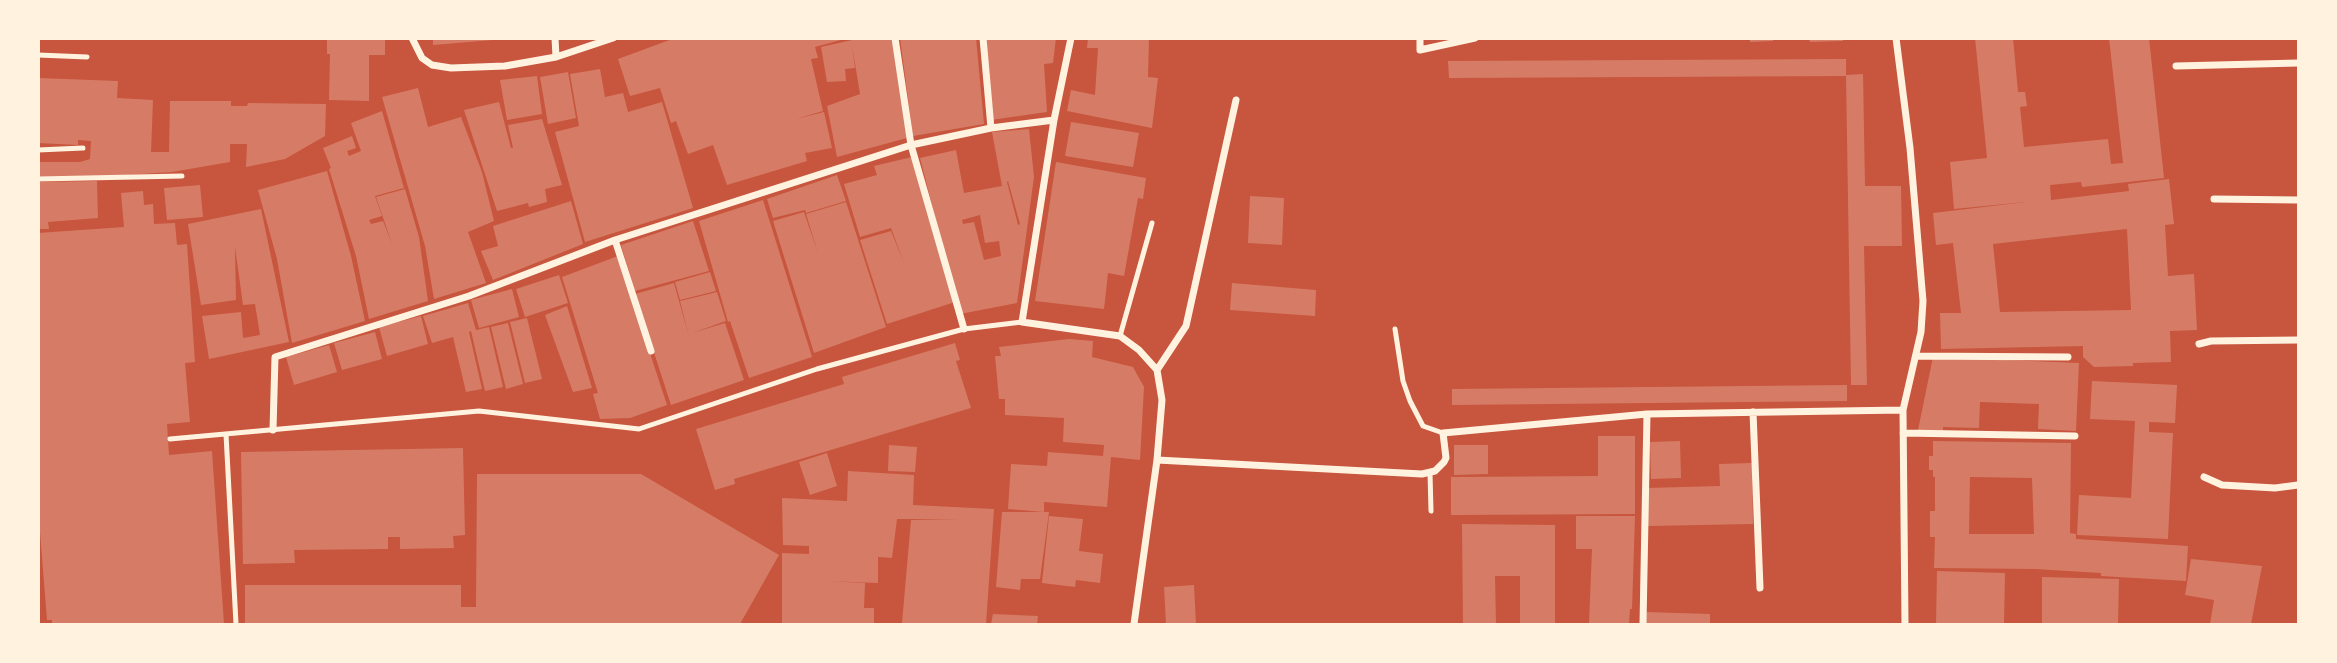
<!DOCTYPE html>
<html>
<head>
<meta charset="utf-8">
<style>
  body { margin:0 }
  #map { position:relative; width:2337px; height:663px; overflow:hidden; background:#c8553d; font-family:"PT Sans",sans-serif }
  canvas { display:block }
  .frame { position:absolute; inset:0; border:40px solid #fff3e0; pointer-events:none }
</style>
</head>
<body>
<div id="map">
<canvas width="2337" height="663"></canvas>
<div class="frame"></div>
</div>
<script>
const ctx = document.querySelector('canvas').getContext('2d');
ctx.lineJoin = 'round';
function paint(path, color) { ctx.fillStyle = color; ctx.fill(path, 'evenodd'); }
const poly = rows => new Path2D(rows.map(r => 'M' + r).join(''));
function trace(path, color, width, dash) { ctx.strokeStyle = color; ctx.lineWidth = width; ctx.lineCap = dash ? 'butt' : 'round'; ctx.setLineDash(dash || []); ctx.stroke(path); }
const building = poly([
  [327,38,385,38,385,55,369,55,369,101,329,100,330,54,327,54],
  [433,38,492,38,493,40,433,45],
  [675,38,769,38,770,41,770,38,848,38,815,47,818,58,811,59,823,111,796,119,824,112,832,148,805,153,807,161,727,185,713,145,688,154,676,121,671,123,660,88,630,96,618,59],
  [851,38,893,38,907,138,837,157,827,106,860,94,852,45,855,68,845,69,846,81,827,82,821,47,852,40],
  [900,38,976,38,984,124,913,136],
  [986,38,1056,38,1053,63,1044,64,1047,112,991,120],
  [1088,38,1149,38,1148,77,1158,78,1152,128,1067,111,1071,90,1095,95,1098,48,1087,48],
  [1750,38,1773,38,1773,41,1750,42],
  [1809,38,1843,38,1843,41,1810,42],
  [1975,38,2013,38,2018,92,2025,92,2027,106,2020,107,2024,147,2108,139,2111,164,2123,163,2109,38,2149,38,2164,178,2082,187,2081,182,2050,185,2051,200,2129,191,2128,184,2169,179,2174,224,2165,225,2168,276,2194,274,2197,330,2170,331,2171,362,2133,363,2133,366,2094,367,2083,357,2083,346,1941,349,1940,313,1961,313,1953,243,1936,245,1933,213,2026,202,1954,209,1950,162,1987,158],
  [2127,229,2131,310,2000,312,1993,244],
  [1846,59,1846,75,1863,74,1865,186,1901,186,1902,246,1864,246,1867,385,1851,385,1846,76,1449,78,1448,61],
  [600,69,605,97,623,93,628,112,662,102,693,208,585,242,555,132,579,126,570,74],
  [568,72,576,118,548,124,540,77],
  [537,76,542,114,507,120,500,80],
  [38,78,118,81,117,98,153,100,151,152,169,152,170,101,231,101,231,106,247,106,248,103,326,104,325,136,285,159,246,167,247,144,230,144,230,162,172,172,94,177,38,177,38,162,80,162,90,159,91,141,78,140,78,145,38,143],
  [418,88,428,127,461,117,482,172,494,221,468,232,486,283,434,299,425,246,382,97],
  [499,102,511,148,513,148,508,125,542,119,562,185,545,189,547,202,529,207,528,203,497,211,464,110],
  [382,111,404,188,375,196,382,216,369,220,371,224,383,221,392,244,376,197,405,189,419,237,428,301,369,319,356,256,329,169,331,168,323,148,352,136,356,148,347,151,349,156,361,151,351,123],
  [1071,122,1139,133,1133,167,1065,156],
  [1029,129,1034,177,1017,303,960,314,920,158,956,150,964,193,1002,186,992,132],
  [1008,181,1020,224,1018,225,1007,182],
  [980,215,985,243,999,241,1001,256,984,260,974,222,963,224,962,220],
  [912,157,955,302,887,324,860,240,891,231,904,263,891,228,860,237,844,184,877,175,874,166],
  [1056,162,1146,178,1143,199,1138,198,1124,276,1108,273,1104,309,1035,301],
  [327,171,351,256,365,321,292,343,277,259,258,190],
  [837,175,846,201,806,213,805,210,773,218,767,199],
  [97,181,98,218,48,222,49,229,38,229,38,182],
  [200,185,203,217,167,220,164,188],
  [143,191,144,205,153,204,154,224,175,223,177,245,187,244,195,362,185,363,190,422,167,424,169,455,212,451,224,624,52,624,52,620,47,620,38,507,38,233,124,227,121,193],
  [1250,196,1284,198,1282,245,1248,243],
  [763,200,812,357,749,378,730,321,728,322,699,221],
  [571,201,583,244,493,280,481,251,498,246,493,226],
  [846,202,886,327,814,353,773,221,804,212,818,253,806,214],
  [261,209,289,342,209,359,202,316,241,312,243,338,260,335,255,304,243,305,235,247,236,300,201,305,188,224],
  [693,221,709,271,635,291,621,245],
  [618,256,667,405,630,418,600,419,593,394,598,393,562,277],
  [710,272,716,291,680,300,675,282],
  [559,275,568,303,525,317,516,289],
  [674,283,689,337,680,301,717,292,726,321,692,333,725,323,744,380,671,405,635,294],
  [1232,283,1316,290,1315,316,1230,310],
  [512,289,519,317,479,328,471,300],
  [468,303,476,330,489,327,503,387,485,391,471,331,469,332,482,389,466,392,453,337,432,343,423,316],
  [567,306,592,388,573,392,545,315],
  [421,316,428,344,387,356,379,327],
  [527,318,542,379,525,383,510,322],
  [508,323,523,384,506,389,491,327],
  [375,332,382,359,342,370,334,343],
  [1069,339,1093,341,1092,357,1133,367,1144,387,1140,460,1111,457,1107,507,1044,502,1044,512,1008,509,1011,464,1047,466,1048,452,1103,456,1104,445,1063,442,1064,418,1005,415,1005,399,999,399,995,356,1001,356,999,347],
  [955,343,960,360,956,361,971,408,734,479,735,484,715,490,696,429,844,384,842,377],
  [329,345,337,372,294,385,286,357],
  [1933,357,2079,363,2076,431,2038,429,2039,404,1980,402,1979,428,1943,427,1943,431,1918,430],
  [2092,381,2177,385,2175,423,2149,422,2149,432,2173,433,2168,539,2077,535,2079,495,2131,498,2135,421,2090,419],
  [1847,385,1847,401,1452,405,1452,389],
  [1598,436,1635,436,1635,514,1451,515,1451,477,1598,476],
  [1680,441,1681,478,1651,479,1650,442],
  [1933,441,2071,443,2070,533,2076,534,2076,539,2188,546,2186,581,2101,576,2101,573,2035,569,1934,568,1935,537,1930,537,1930,511,1935,511,1935,477,1933,477,1933,470,1929,470,1929,456,1933,456],
  [1970,477,2032,478,2034,534,1969,534],
  [889,445,917,447,915,472,888,471],
  [1454,445,1488,445,1488,474,1454,475],
  [463,448,465,535,453,536,454,548,400,549,400,537,388,537,388,549,294,550,295,563,243,564,241,452],
  [827,453,837,486,810,495,799,462],
  [1752,463,1753,524,1648,526,1647,488,1720,486,1719,464],
  [848,471,914,475,913,505,994,509,986,624,902,623,911,520,959,519,897,519,892,558,878,557,878,583,828,581,865,583,864,608,874,608,874,624,782,624,782,553,809,554,809,546,783,545,782,498,847,501],
  [477,474,641,474,779,555,740,624,245,624,245,585,461,585,461,607,476,607],
  [1002,512,1049,512,1040,579,1021,579,1020,590,996,587],
  [1049,516,1083,519,1079,551,1103,554,1100,583,1076,580,1075,587,1042,583],
  [1576,516,1635,516,1632,609,1630,609,1629,624,1589,624,1592,549,1576,549],
  [1462,524,1555,525,1555,624,1520,624,1520,576,1495,576,1496,624,1463,624],
  [2191,559,2262,566,2251,624,2210,624,2214,600,2185,595],
  [1937,571,2005,573,2004,624,1936,624],
  [2042,577,2119,579,2118,624,2042,624],
  [1194,585,1196,624,1166,624,1164,587],
  [1646,612,1710,614,1710,624,1646,624],
  [993,614,1038,616,1037,624,991,624]
]);
const service = poly([
  [38,55,87,57],
  [38,150,83,148],
  [38,179,182,176],
  [1395,329,1403,381,1410,401,1423,426,1443,433],
  [1120,336,1152,223],
  [226,434,236,624],
  [170,439,479,411,639,429,817,369,964,329,1022,322],
  [1430,473,1431,511]
]);
const minor = poly([
  [412,38,422,58,432,65,451,68,505,66,556,57,613,38],
  [555,38,556,57],
  [895,38,911,145,964,329],
  [983,38,991,128],
  [1071,38,1054,120,1022,322,1120,336,1139,350,1157,370,1162,400,1157,460,1134,624],
  [1420,38,1420,50,1475,38],
  [1896,38,1910,148,1923,301,1921,332,1903,410,1905,624],
  [2176,66,2298,63],
  [2214,199,2298,200],
  [615,240,651,351],
  [2199,344,2211,341,2298,340],
  [1916,356,2068,357],
  [1157,370,1186,326,1236,100],
  [1753,412,1760,588],
  [273,430,275,357,469,296,615,240,911,145,991,128,1054,120],
  [1903,433,2075,436],
  [1157,460,1422,474,1435,471,1444,462,1446,458,1443,433,1647,414,1903,410],
  [2204,477,2222,485,2275,488,2298,485],
  [1643,624,1647,414]
]);
paint(building, '#d67c66');
trace(service, '#fff3e0', 5);
trace(minor, '#fff3e0', 7);
</script>
</body>
</html>
